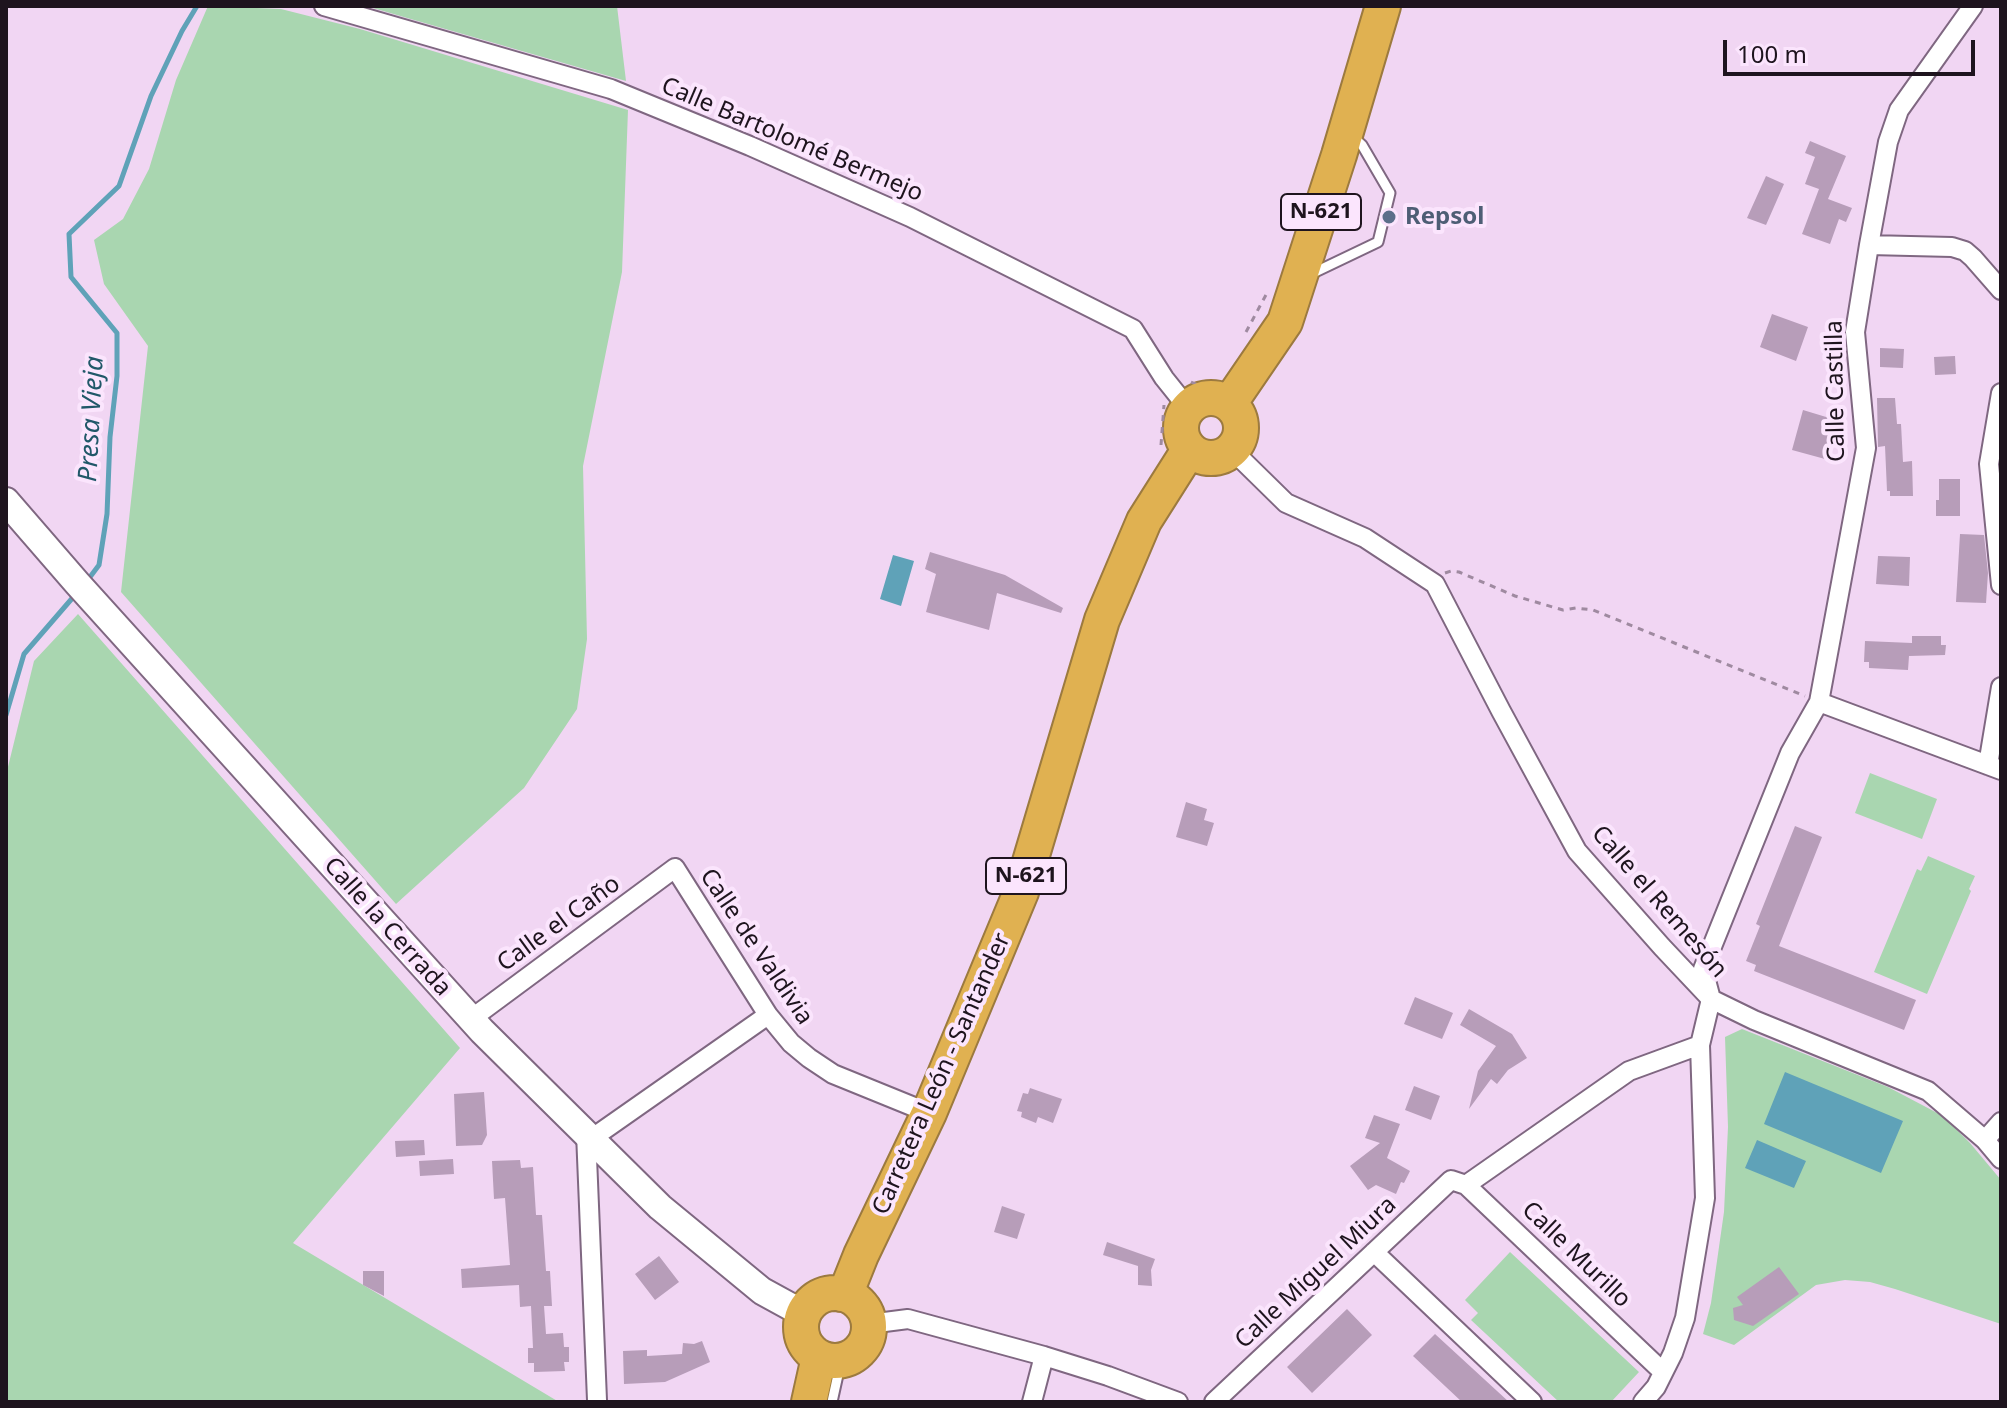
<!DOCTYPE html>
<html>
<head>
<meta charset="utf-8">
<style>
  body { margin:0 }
  #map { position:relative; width:2007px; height:1408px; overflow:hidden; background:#f1d6f3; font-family:"Noto Sans",sans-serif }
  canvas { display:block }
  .frame { position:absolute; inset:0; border:8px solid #1e141e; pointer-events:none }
  .scale { position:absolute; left:1723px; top:40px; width:252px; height:36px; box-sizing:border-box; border:4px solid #1e141e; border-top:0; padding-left:10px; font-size:24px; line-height:28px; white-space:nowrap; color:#1e141e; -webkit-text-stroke:6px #fbe5fd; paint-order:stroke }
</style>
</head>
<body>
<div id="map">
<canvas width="2007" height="1408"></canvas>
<div class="frame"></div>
<div class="scale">100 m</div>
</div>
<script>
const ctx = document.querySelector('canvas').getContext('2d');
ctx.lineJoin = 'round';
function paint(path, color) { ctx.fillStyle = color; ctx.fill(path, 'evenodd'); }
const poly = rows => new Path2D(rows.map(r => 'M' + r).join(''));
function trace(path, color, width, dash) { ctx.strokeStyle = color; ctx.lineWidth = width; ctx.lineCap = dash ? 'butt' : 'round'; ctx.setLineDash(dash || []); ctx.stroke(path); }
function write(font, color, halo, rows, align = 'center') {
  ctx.font = font + ' "Noto Sans",sans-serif'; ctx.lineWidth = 8; ctx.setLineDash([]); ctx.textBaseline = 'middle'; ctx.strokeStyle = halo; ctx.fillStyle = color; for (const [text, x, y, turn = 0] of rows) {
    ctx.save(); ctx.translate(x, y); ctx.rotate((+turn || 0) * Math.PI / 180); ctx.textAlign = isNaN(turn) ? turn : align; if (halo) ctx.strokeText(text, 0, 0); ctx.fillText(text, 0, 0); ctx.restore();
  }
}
const green = poly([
  [208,6,281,9,360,29,628,110,622,272,583,466,587,639,577,709,524,788,396,904,121,592,148,346,104,284,94,240,123,219,149,169,176,80],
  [366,6,617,6,626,81,421,22],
  [78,614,460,1048,293,1243,559,1402,6,1402,6,775,34,661],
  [1870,773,1937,799,1922,839,1855,813],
  [1928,856,1975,876,1969,889,1971,891,1927,994,1874,972,1917,869,1921,871],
  [1742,1029,1888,1087,1943,1116,1970,1143,2001,1180,2001,1324,1895,1289,1870,1282,1845,1280,1816,1285,1734,1345,1703,1334,1711,1303,1724,1212,1728,1127,1725,1037],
  [1510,1252,1639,1372,1611,1402,1559,1402,1471,1320,1478,1313,1465,1300]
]);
const water = poly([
  [893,555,914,561,901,606,880,599],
  [1785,1072,1903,1121,1881,1173,1764,1124],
  [1757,1140,1806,1161,1794,1188,1745,1168]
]);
const stream = poly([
  [87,581,99,565,107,514,110,437,117,376,117,333,71,277,69,234,119,186,151,96,182,31,197,6],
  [6,715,24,654,75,595]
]);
const building = poly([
  [1810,141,1846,156,1828,199,1852,208,1846,222,1839,219,1830,244,1802,234,1819,189,1805,184,1815,157,1805,153],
  [1766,176,1784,184,1766,225,1747,218],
  [1772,314,1808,327,1796,361,1760,347],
  [1880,348,1904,349,1903,368,1880,367],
  [1955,356,1956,374,1935,375,1934,357],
  [1877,398,1895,398,1897,424,1901,424,1903,462,1912,461,1913,496,1890,496,1890,491,1887,491,1885,446,1878,447],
  [1803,410,1836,420,1825,459,1792,450],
  [1939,479,1960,479,1960,516,1936,516,1936,500,1939,500],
  [1960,534,1984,535,1988,573,1986,603,1956,602],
  [930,552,1005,575,1063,608,1061,613,997,593,989,630,926,612,936,574,925,569],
  [1878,556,1910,557,1909,586,1876,584],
  [1912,636,1941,636,1941,645,1946,645,1945,655,1909,656,1908,670,1869,668,1869,662,1864,662,1865,641,1912,643],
  [1186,802,1207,809,1204,820,1214,823,1207,846,1176,837],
  [1795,826,1822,837,1779,946,1916,1000,1904,1030,1754,971,1756,965,1746,961,1760,926,1756,924],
  [1415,997,1453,1013,1442,1039,1404,1024],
  [1469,1009,1512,1034,1527,1058,1508,1070,1497,1084,1491,1079,1469,1109,1478,1071,1496,1046,1460,1025],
  [1414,1086,1440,1096,1431,1120,1405,1110],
  [1030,1088,1062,1099,1053,1123,1038,1117,1036,1123,1021,1117,1022,1112,1017,1111,1023,1093,1028,1094],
  [484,1092,487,1135,482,1145,456,1146,454,1094],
  [1374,1115,1400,1124,1387,1158,1410,1171,1404,1183,1401,1182,1396,1194,1376,1185,1368,1190,1350,1166,1380,1143,1365,1138],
  [424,1140,425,1155,396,1157,395,1141],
  [453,1159,454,1174,420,1176,419,1161],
  [520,1160,521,1168,533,1167,536,1215,542,1215,546,1271,550,1271,552,1306,544,1306,546,1334,563,1333,564,1347,569,1347,569,1362,564,1362,565,1371,534,1372,534,1363,528,1363,528,1348,533,1348,531,1306,520,1307,519,1285,462,1288,461,1269,510,1265,505,1198,494,1199,492,1161],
  [1002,1206,1025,1214,1017,1239,994,1232],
  [1107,1242,1155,1259,1151,1270,1152,1286,1138,1285,1138,1266,1103,1255],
  [659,1256,679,1282,655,1300,635,1274],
  [1779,1267,1799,1294,1753,1326,1734,1320,1733,1308,1743,1305,1737,1297],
  [363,1271,384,1271,384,1296,363,1285],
  [1347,1309,1372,1335,1312,1393,1287,1367],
  [1435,1334,1509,1402,1462,1402,1413,1356],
  [702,1341,710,1362,665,1382,624,1384,623,1351,647,1350,647,1356,682,1354,683,1343,694,1344]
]);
const path = poly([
  [1246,332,1267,293],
  [1191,382,1200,386,1213,381],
  [1161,445,1164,405],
  [1445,573,1451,571,1459,572,1515,596,1563,610,1576,608,1593,610,1805,696],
  [790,1332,796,1347]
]);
const lane = poly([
  [1309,275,1378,242,1390,193,1362,145,1351,135],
  [832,1402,841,1361]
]);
const street = poly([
  [324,6,611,89,750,146,910,217,1133,329,1164,378,1188,408],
  [1869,245,1952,247,1965,251,1973,258,2001,290],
  [2001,393,1989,464,2001,585],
  [1232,450,1286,503,1365,538,1435,584,1501,711,1577,851,1662,947,1711,999,1754,1020,1928,1091,1985,1140,2001,1159],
  [1819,702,2001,770],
  [1988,765,2001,687],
  [471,1019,675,868,768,1015,791,1043,809,1058,833,1074,929,1113],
  [586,1133,597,1400],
  [591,1139,768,1015],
  [1985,1140,2001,1122],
  [1466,1185,1629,1071,1700,1045],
  [1374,1252,1532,1402],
  [869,1324,908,1319,1044,1356,1108,1376,1178,1402],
  [1032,1402,1044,1356],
  [1214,1402,1451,1180,1466,1185,1663,1372],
  [1643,1402,1656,1387,1673,1353,1685,1318,1705,1198,1700,1045,1711,999,1703,969,1790,753,1819,702,1866,448,1855,332,1869,245,1888,142,1899,110,1973,6]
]);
const secondary = poly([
  [6,501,77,583,482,1031,660,1207,762,1291,804,1314]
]);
const highway = poly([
  '1181 428a30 30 0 1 1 60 0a30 30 0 1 1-60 0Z',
  [1229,404,1285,322,1339,155,1383,6],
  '801 1327a34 34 0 1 1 68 0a34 34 0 1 1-68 0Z',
  [841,1294,849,1285,861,1255,929,1113,1021,892,1102,620,1144,521,1189,450],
  [809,1402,819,1357]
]);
const markers = [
  [1389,217,8,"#5c6f8a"]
];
const shields = [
  [1321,212,80],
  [1026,876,80]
];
const shieldNames = [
  ["N-621",1321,212],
  ["N-621",1026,876]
];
const streetNames = [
  ["Calle Bartolomé Bermejo",792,140,23],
  ["Calle Castilla",1836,391,-91],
  ["Calle el Remesón",1659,902,49],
  ["Calle el Caño",559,924,-36],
  ["Calle la Cerrada",387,927,48],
  ["Calle de Valdivia",756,947,56],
  ["Carretera León - Santander",942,1074,-66],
  ["Calle Murillo",1576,1255,44],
  ["Calle Miguel Miura",1316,1273,-43]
];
const serviceNames = [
  ["Repsol",1405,217]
];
const waterNames = [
  ["Presa Vieja",92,419,-87]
];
paint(green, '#a9d6b0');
paint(water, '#5fa2b8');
trace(stream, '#5fa2b8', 5);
paint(building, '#b79db9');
trace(lane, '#7f6781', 13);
trace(street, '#7f6781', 22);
trace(secondary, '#7f6781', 30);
trace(highway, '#9c7a3f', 38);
trace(path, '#9f8aa0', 3, [6, 6]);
trace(lane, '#fff', 9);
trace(street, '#fff', 18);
trace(secondary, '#fff', 26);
trace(highway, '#e0b151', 34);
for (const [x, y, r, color] of markers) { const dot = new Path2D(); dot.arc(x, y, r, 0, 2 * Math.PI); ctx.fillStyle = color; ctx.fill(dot); trace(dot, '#fbe5fd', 3); }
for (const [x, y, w] of shields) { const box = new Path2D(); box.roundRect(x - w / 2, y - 18, w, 36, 6); ctx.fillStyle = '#fbe5fd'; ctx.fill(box); trace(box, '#1e141e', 2); }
write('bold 22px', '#1e141e', null, shieldNames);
write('24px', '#1e141e', '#fbe5fd', streetNames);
write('bold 24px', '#4e5e75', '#fbe5fd', serviceNames, 'left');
write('italic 26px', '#215869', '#fbe5fd', waterNames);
</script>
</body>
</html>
